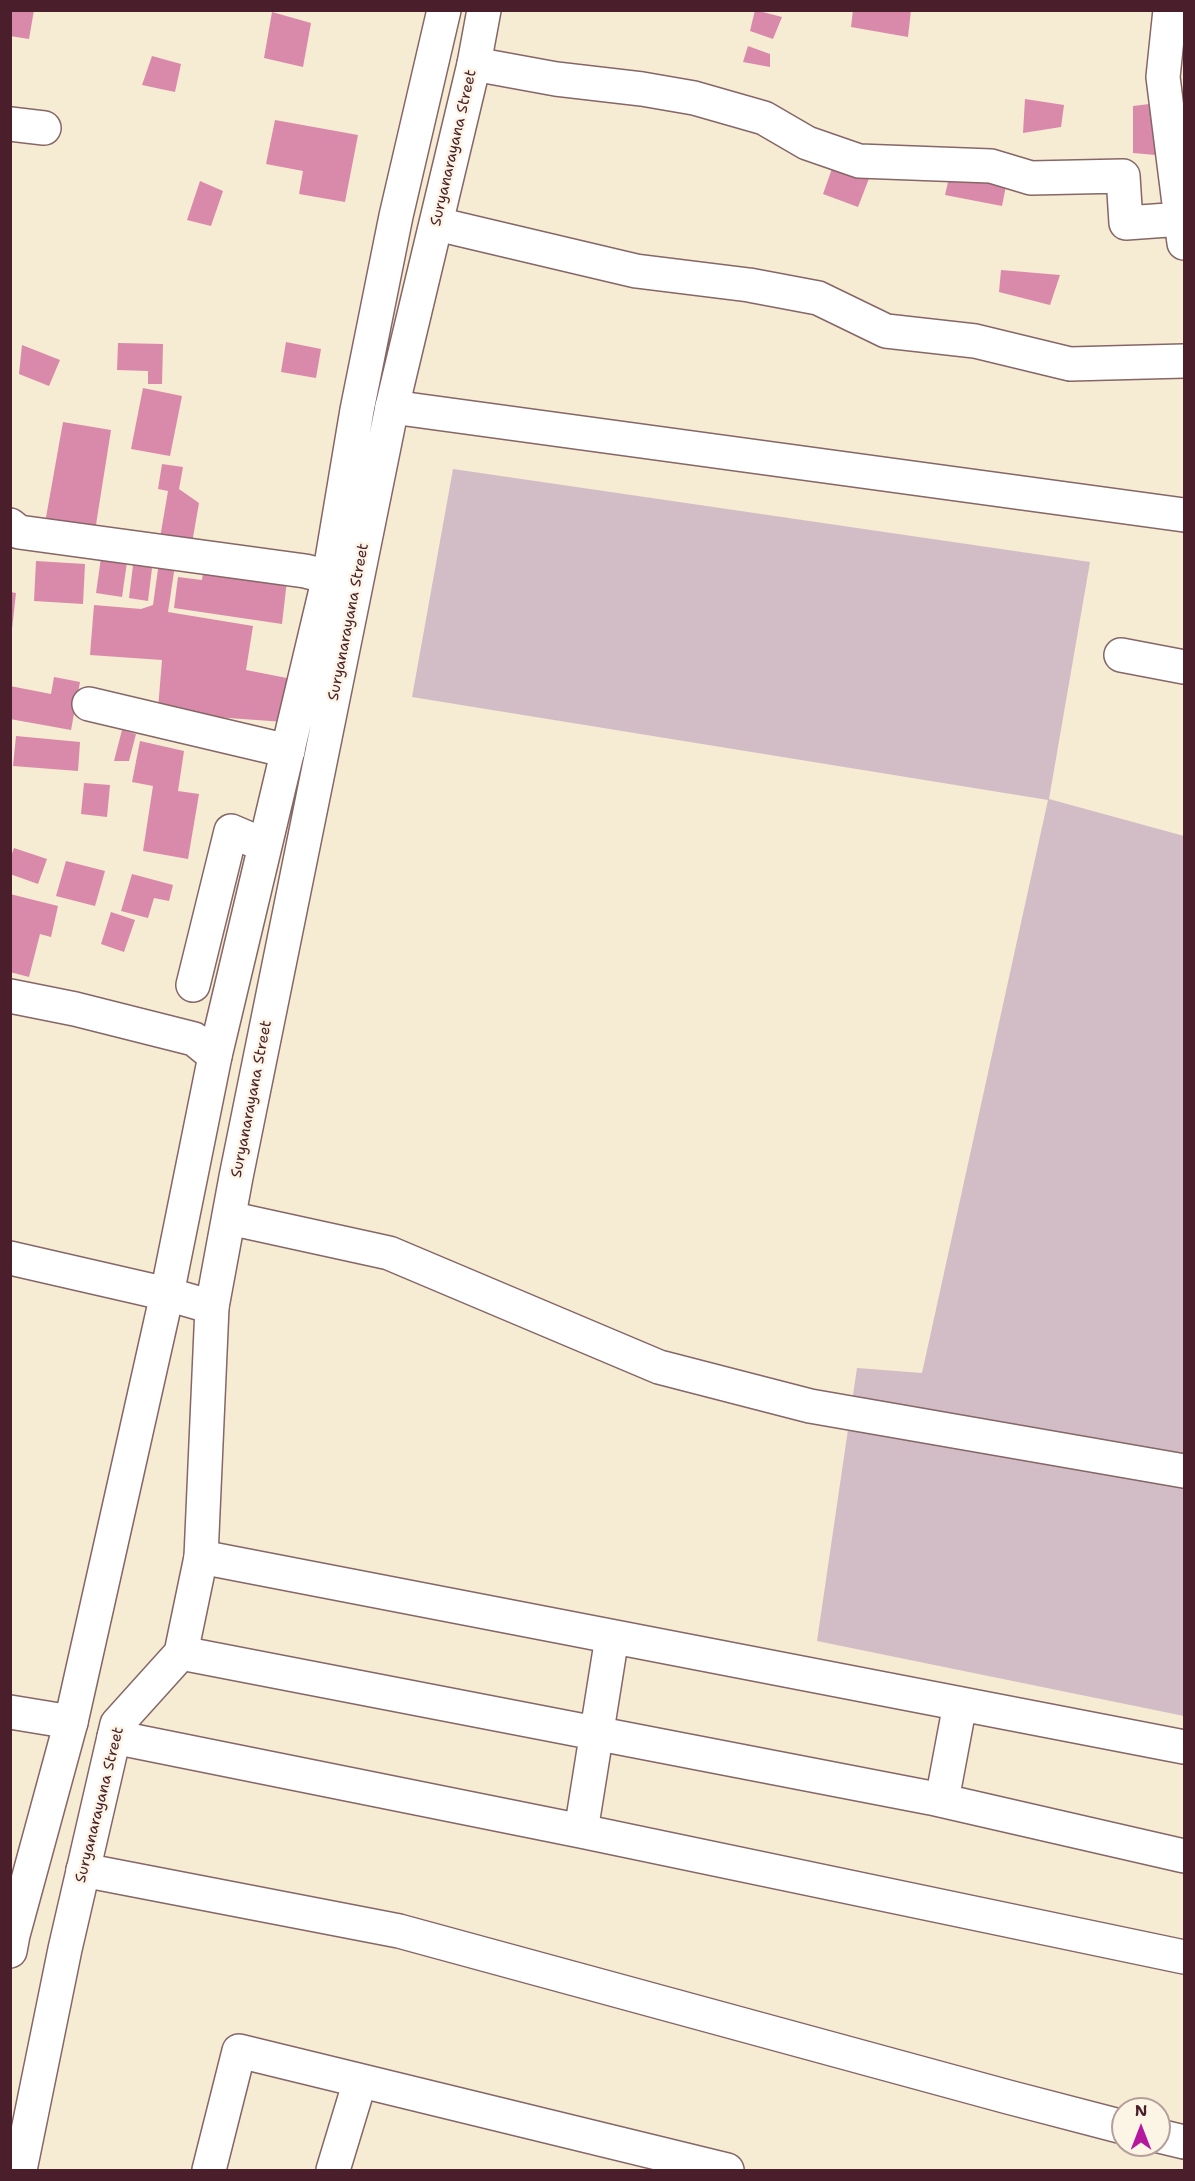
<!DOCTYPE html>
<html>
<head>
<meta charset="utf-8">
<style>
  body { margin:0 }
  #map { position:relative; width:1195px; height:2181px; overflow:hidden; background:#f6ebd3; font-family:"Shantell Sans",sans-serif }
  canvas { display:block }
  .frame { position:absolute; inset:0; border:12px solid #4a1f2b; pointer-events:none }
  .north { position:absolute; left:1111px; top:2097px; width:60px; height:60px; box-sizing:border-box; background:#fcf5e5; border:2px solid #b59f9b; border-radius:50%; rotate:0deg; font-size:16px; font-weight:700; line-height:24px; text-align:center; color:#4a1f2b }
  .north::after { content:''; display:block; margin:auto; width:21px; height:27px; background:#b5179e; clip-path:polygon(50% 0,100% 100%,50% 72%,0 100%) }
</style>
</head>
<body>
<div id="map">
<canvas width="1195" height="2181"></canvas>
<div class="frame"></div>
<div class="north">N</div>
</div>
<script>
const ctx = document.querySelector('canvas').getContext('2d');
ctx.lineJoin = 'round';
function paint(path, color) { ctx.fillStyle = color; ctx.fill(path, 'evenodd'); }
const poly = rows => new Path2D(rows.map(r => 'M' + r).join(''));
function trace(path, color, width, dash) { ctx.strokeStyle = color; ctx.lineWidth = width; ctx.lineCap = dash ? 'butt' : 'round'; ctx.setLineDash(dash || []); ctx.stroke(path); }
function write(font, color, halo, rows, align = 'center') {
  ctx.font = font + ' "Shantell Sans",sans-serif'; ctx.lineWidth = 5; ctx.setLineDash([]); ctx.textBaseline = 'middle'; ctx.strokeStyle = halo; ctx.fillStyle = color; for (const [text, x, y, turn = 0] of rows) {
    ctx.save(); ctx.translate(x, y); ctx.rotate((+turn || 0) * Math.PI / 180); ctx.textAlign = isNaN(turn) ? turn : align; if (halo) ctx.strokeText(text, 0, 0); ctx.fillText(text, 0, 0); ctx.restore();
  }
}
const industrial = poly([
  [453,469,1090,562,1049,799,1184,836,1184,1716,817,1641,857,1368,922,1373,1048,800,412,697]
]);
const building = poly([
  [10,10,34,10,29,39,10,36],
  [755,10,782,17,773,39,750,31],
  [853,10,911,10,908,37,851,27],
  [272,12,311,23,303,67,264,58],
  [748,46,770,54,770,67,743,62],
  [152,56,181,64,175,92,142,85],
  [1025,99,1064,105,1061,127,1023,133],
  [1158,103,1167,156,1133,153,1133,106],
  [275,120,358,135,345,202,299,194,303,171,266,164],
  [834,163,870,176,858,207,823,194],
  [952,165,1008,176,1002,206,945,195],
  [200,181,223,191,211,226,187,220],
  [1001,270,1060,275,1050,305,999,292],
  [286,342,321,349,316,378,281,372],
  [118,343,163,344,162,384,148,384,148,371,117,370],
  [22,345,60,360,49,386,19,374],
  [143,388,182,396,170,456,131,449],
  [63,422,111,430,95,531,45,523],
  [162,464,183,467,179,489,199,503,192,543,160,538,168,491,158,489],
  [102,551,128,555,122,597,96,593],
  [134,557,153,560,148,601,129,598],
  [36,561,85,564,83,604,34,601],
  [159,562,175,565,168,612,253,626,246,670,292,679,284,722,215,717,158,709,162,660,90,655,94,605,141,609,153,605],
  [203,572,287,580,282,624,174,608,178,577,202,580],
  [10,592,16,593,12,629,10,629],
  [54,677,80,682,71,730,10,719,10,686,51,694],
  [122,730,136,734,129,761,114,761],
  [16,736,80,742,78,771,13,766],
  [140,741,184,751,178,791,199,794,188,859,143,851,153,786,132,782],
  [84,783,110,785,107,817,81,814],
  [14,848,47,859,38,884,10,874,10,859],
  [66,861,105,871,95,906,56,896],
  [132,874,173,885,169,901,154,898,148,918,121,911],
  [10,894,58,906,51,937,40,934,29,977,10,972],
  [111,912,135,920,124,952,101,944]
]);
const minor = poly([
  [1170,10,1163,77,1184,243],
  [474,64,556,79,642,89,694,98,764,118,807,143,859,161,991,166,1031,178,1123,176,1126,223,1182,219],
  [10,124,44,128],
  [437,224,636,271,749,285,818,298,886,331,975,341,1070,364,1184,361],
  [392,407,1184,515],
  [10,525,19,532,305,571,329,577],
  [1121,655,1184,667],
  [89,704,288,751],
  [193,985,231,831,264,845],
  [10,996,75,1009,194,1039,215,1056],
  [229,1218,389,1253,659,1367,810,1406,1184,1471],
  [10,1258,167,1294,212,1307],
  [201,1557,1184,1747],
  [181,1653,931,1798,1184,1856],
  [10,1712,71,1722],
  [114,1737,581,1831,1184,1957],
  [942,1800,960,1704],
  [581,1831,612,1637],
  [83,1870,399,1931,1008,2097,1123,2127],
  [1159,2136,1184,2142],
  [209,2170,239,2051,727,2170],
  [333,2170,360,2081]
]);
const major = poly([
  [10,1951,13,1935,71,1722,167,1294,215,1056,329,577,357,410,396,216,444,10],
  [20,2170,65,1949,117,1724,181,1653,201,1557,212,1307,236,1177,392,407,474,64,484,10]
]);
const streetNames = [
  ["Suryanarayana Street",454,148,-77],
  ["Suryanarayana Street",349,622,-79],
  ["Suryanarayana Street",252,1099,-79],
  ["Suryanarayana Street",100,1805,-76]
];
paint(industrial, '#d2bdc6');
paint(building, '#d98aaa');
trace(minor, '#866666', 36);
trace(major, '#866666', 36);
trace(minor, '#fff', 33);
trace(major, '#fff', 33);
write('15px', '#4a1f2b', '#fcf5e5', streetNames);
</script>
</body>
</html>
